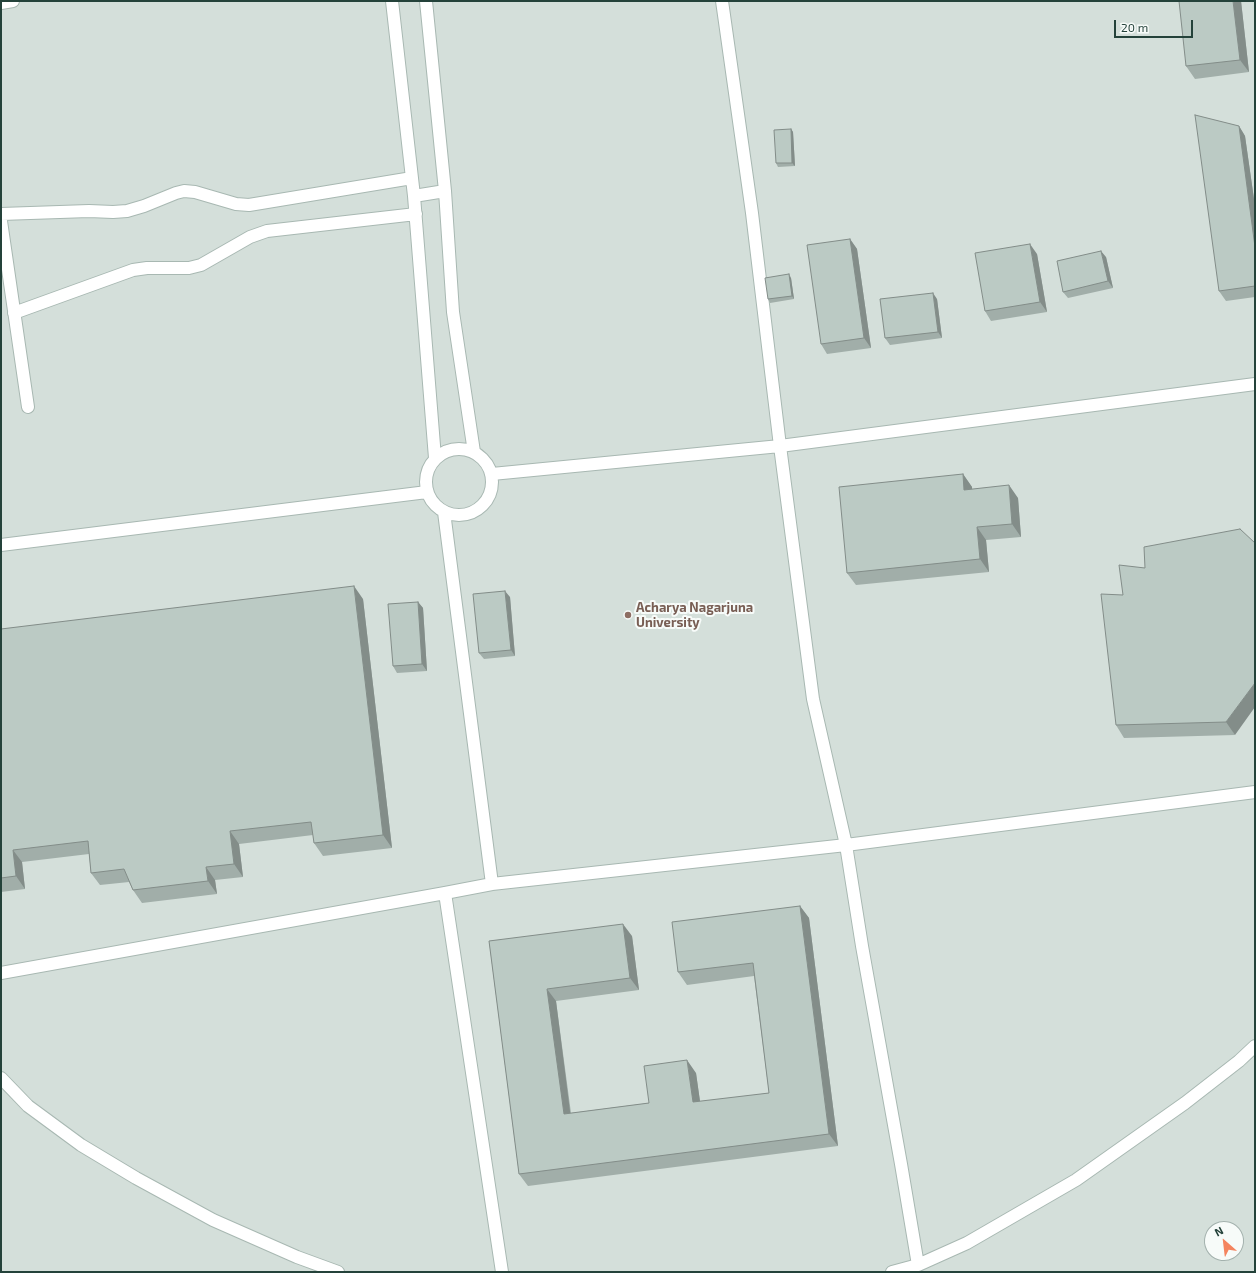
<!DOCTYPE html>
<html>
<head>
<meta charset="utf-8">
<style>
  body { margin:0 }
  #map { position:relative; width:1256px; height:1273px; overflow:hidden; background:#e6efeb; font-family:"Exo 2",sans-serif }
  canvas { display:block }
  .frame { position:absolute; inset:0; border:2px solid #24423a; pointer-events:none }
  .north { position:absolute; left:1204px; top:1221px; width:40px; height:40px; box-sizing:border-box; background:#f7fbf9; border:1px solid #a3b1ad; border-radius:50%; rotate:332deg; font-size:11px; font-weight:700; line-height:16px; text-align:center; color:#24423a }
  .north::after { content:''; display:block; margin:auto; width:14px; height:18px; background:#f4845f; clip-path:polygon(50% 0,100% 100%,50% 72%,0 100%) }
  .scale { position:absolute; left:1114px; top:20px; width:79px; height:18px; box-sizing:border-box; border:2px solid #24423a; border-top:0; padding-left:5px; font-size:12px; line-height:14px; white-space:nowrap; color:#24423a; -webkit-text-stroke:3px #f7fbf9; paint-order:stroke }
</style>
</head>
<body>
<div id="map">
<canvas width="1256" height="1273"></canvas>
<div class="frame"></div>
<div class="north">N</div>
<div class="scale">20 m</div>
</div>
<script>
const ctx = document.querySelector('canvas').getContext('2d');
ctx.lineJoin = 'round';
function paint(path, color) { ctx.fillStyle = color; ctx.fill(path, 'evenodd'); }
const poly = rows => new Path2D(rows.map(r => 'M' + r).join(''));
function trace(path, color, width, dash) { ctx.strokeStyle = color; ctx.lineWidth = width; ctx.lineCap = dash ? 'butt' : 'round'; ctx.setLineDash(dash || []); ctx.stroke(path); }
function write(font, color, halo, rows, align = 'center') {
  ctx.font = font + ' "Exo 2",sans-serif'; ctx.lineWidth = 4; ctx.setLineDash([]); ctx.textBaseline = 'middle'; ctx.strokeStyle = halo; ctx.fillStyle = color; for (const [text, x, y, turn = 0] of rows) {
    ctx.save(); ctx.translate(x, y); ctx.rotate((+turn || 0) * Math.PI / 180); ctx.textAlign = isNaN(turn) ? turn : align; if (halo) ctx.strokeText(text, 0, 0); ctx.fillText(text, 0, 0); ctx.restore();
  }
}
const built = poly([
  [1,1,1255,1,1255,1272,1,1272],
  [1212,1229,1236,1229,1236,1253,1212,1253]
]);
const minor = poly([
  [392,1,414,196,435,458],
  [426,1,445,191,453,312,474,452],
  [722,1,752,213,780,446,813,699,846,845,862,946,901,1164,918,1265],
  [1,3,13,1],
  [414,196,445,191],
  [1,214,89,211,113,212,127,211,144,206,176,193,184,191,195,192,236,204,249,205,412,178],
  [1,221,28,407],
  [14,313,133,270,147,268,189,268,201,265,250,237,267,231,416,214],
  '426 482a33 33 0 1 1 66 0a33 33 0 1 1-66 0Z',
  [492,474,780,446,1255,384],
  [444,512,492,884],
  [1,545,427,492],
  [445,893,502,1272],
  [1,973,445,893,492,884,846,845,1255,792],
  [1,1078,28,1106,81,1145,136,1178,213,1220,297,1257,338,1272],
  [892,1272,918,1265,967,1243,1076,1180,1185,1103,1239,1061,1255,1046]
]);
const wall = poly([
  [1241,1,1249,72,1195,79,1186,66],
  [1239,126,1245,136,1255,206,1255,297,1226,301,1219,291],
  [791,129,793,132,795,166,778,167,776,163],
  [850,239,857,249,871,348,827,354,821,344],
  [1037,254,1047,312,991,321,985,311],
  [1106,257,1113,288,1068,298,1063,292],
  [791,278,794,299,770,303,768,299],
  [937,299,942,338,890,345,885,338],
  [963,474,972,487,972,489,1018,498,1021,537,986,540,989,572,856,585,847,573],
  [1145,568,1235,735,1124,738,1116,725,1123,595],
  [510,597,515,656,484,659,479,653],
  [363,599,392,848,323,856,314,843,313,835,239,844,243,877,215,880,217,894,142,903,133,890,129,882,100,885,91,873,89,854,22,862,25,889,1,892,1,629],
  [418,602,423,608,427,671,397,673,393,666],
  [800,906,809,918,838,1146,528,1186,519,1174,489,941,632,936,639,990,556,1001,571,1113,649,1103,696,1073,700,1102,769,1093,754,976,687,985,678,972]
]);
const shadedWall = poly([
  [1233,1,1241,1,1249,72,1240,60],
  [1239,126,1245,136,1255,206,1255,247],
  [791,129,793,132,795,166,792,163],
  [850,239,857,249,871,348,864,338],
  [1030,244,1037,254,1047,312,1040,302],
  [1101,251,1106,257,1113,288,1108,281],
  [789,274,791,278,794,299,792,296],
  [933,293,937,299,942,338,938,332],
  [963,474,972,487,973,503,964,490],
  [1009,485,1018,498,1021,537,1012,524],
  [977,527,986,540,989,572,980,559],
  [354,586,363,599,392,848,383,835],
  [505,591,510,597,515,656,511,650],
  [418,602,423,608,427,671,422,664],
  [1255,683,1255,707,1235,735,1226,722],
  [230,831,239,844,243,877,234,864],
  [13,850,22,862,25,889,16,876],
  [206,867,215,880,217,894,208,881],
  [800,906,809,918,838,1146,829,1134],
  [623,924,632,936,639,990,630,978],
  [547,989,556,1001,572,1127,564,1114],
  [687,1060,696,1073,702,1115,693,1102]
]);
const building = poly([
  [1179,1,1233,1,1240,60,1186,66,1179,1],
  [1195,115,1239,126,1255,247,1255,286,1219,291,1195,115],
  [791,129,792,163,776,163,774,130,791,129],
  [850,239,864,338,821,344,807,245,850,239],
  [1030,244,1040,302,985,311,975,253,1030,244],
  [1101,251,1108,281,1063,292,1057,261,1101,251],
  [789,274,792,296,768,299,765,278,789,274],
  [933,293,938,332,885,338,880,299,933,293],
  [963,474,964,490,1009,485,1012,524,977,527,980,559,847,573,839,487,963,474],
  [1240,529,1255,543,1255,683,1226,722,1116,725,1101,594,1123,595,1119,565,1145,568,1144,547,1240,529],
  [354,586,383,835,314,843,311,822,230,831,234,864,206,867,208,881,133,890,124,869,91,873,88,841,13,850,16,876,1,878,1,629,354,586],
  [505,591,511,650,479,653,473,594,505,591],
  [418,602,422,664,393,666,388,604,418,602],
  [800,906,829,1134,519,1174,489,941,623,924,630,978,547,989,564,1114,649,1103,644,1066,687,1060,693,1102,769,1093,753,963,678,972,672,922,800,906]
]);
const markers = [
  [628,615,4,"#8d6e63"]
];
const educationNames = [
  ["Acharya Nagarjuna",636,608],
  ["University",636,623]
];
paint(built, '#d4dfda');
trace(minor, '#a8b8b2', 14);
trace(minor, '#fff', 12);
paint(wall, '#a1aea9');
paint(shadedWall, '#838d89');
paint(building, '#bbcac4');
trace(building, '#838d89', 1);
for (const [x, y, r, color] of markers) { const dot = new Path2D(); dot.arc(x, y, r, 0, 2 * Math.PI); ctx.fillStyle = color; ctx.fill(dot); trace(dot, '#f7fbf9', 1.5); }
write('bold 13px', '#785e54', '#f7fbf9', educationNames, 'left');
</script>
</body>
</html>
